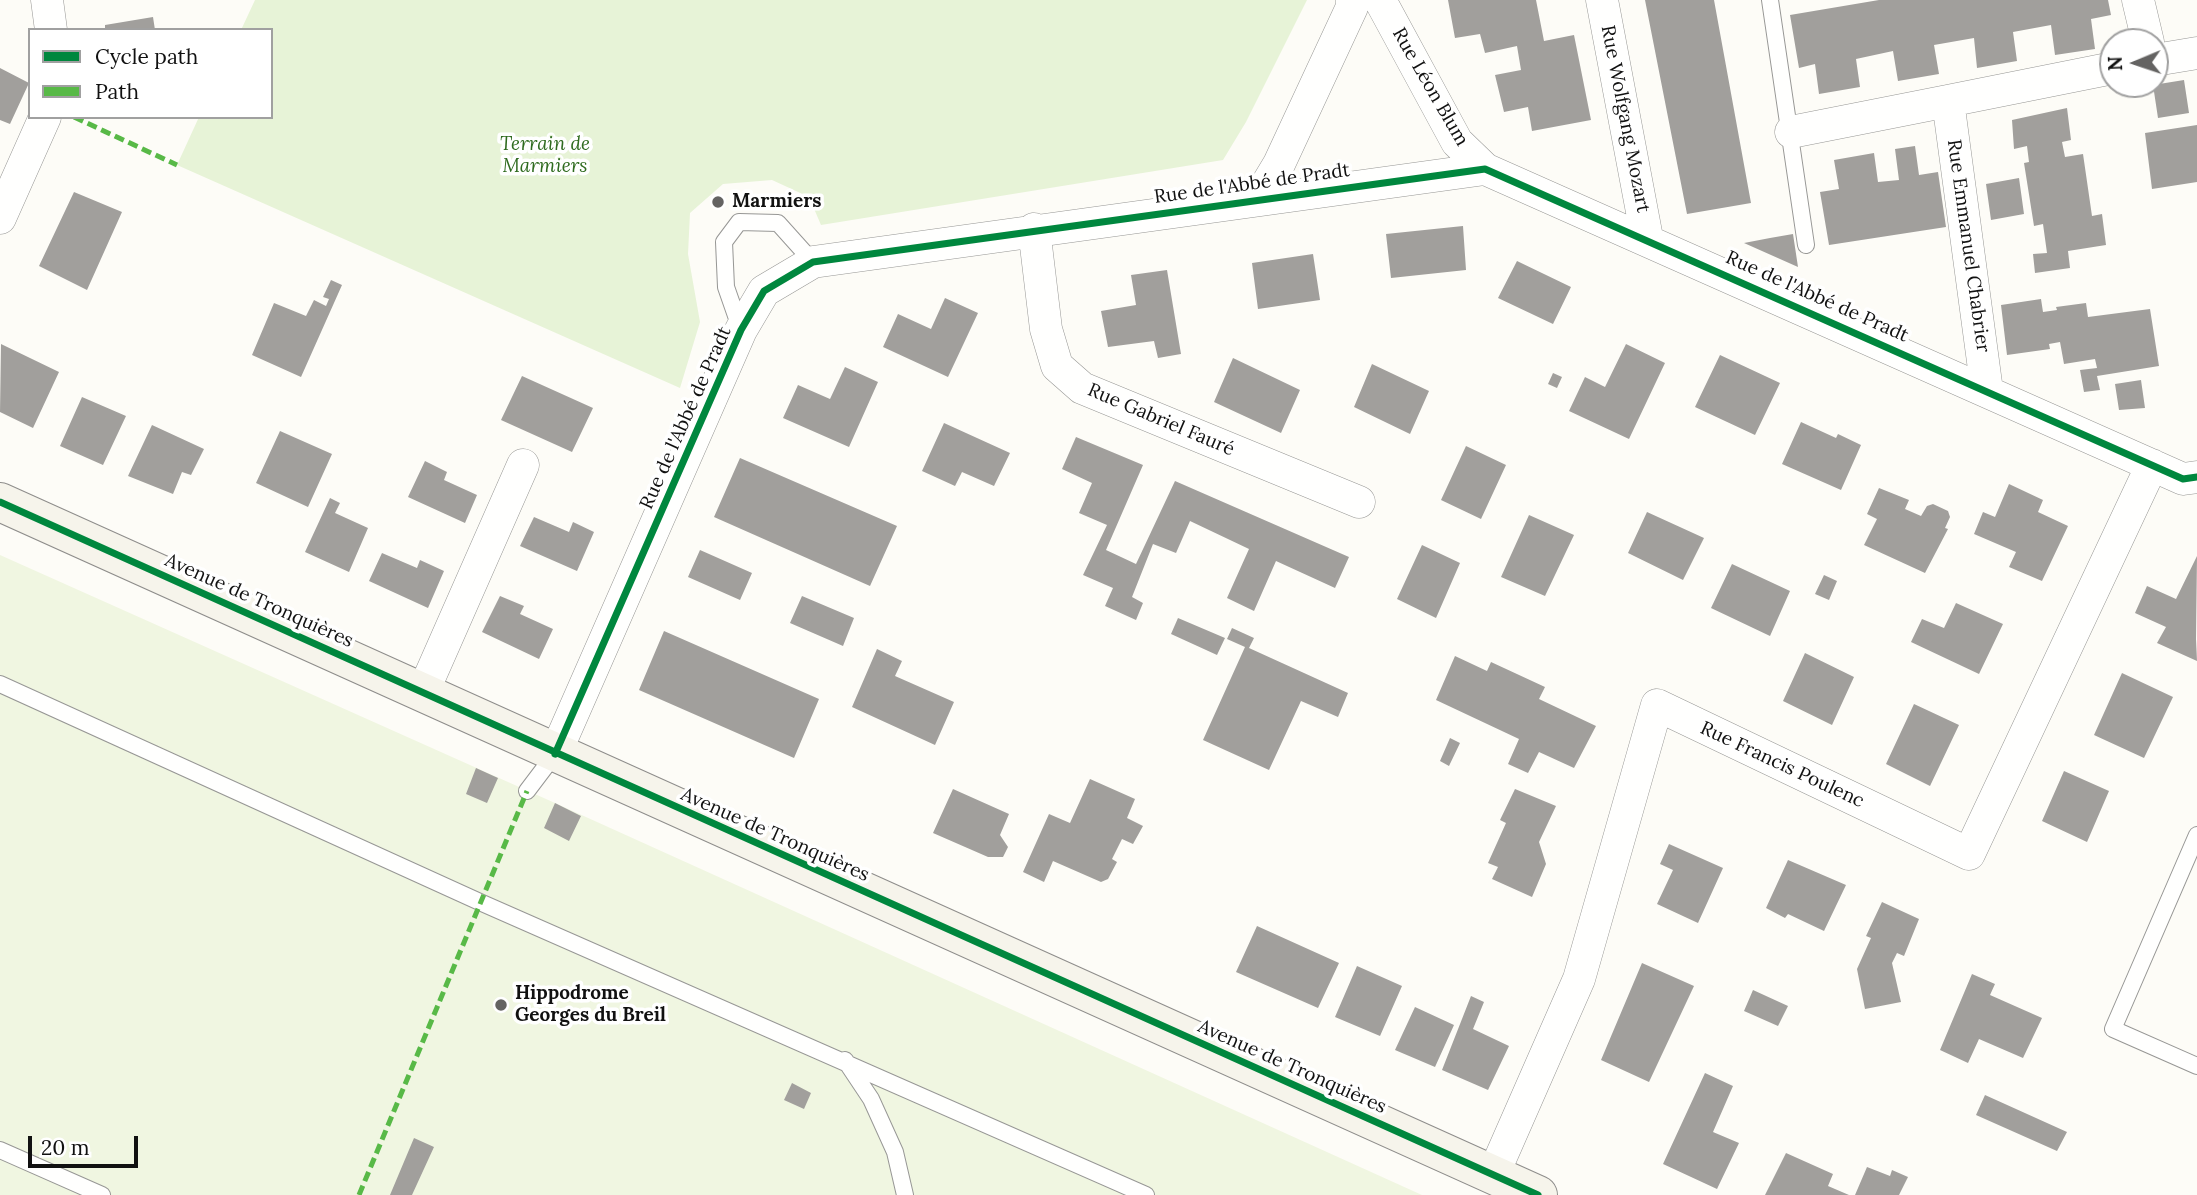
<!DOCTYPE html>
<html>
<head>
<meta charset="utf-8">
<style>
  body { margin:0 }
  #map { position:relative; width:2197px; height:1195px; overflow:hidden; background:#fdfcf7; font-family:Lora,serif }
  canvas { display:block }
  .legend { position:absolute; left:28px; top:28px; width:245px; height:91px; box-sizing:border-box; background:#fff; border:2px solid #a0a0a0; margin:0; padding:9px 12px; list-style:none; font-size:21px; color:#111 }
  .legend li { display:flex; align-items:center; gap:14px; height:35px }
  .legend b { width:35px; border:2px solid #a0a0a0 }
  .north { position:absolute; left:2099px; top:28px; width:70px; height:70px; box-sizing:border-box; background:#fff; border:2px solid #a0a0a0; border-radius:50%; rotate:268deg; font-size:19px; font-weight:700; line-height:28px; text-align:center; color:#111 }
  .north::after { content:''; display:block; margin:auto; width:24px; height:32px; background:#646362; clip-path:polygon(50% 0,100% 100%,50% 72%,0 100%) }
  .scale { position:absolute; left:28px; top:1136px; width:110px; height:32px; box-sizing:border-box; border:4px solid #111; border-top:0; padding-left:9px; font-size:21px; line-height:24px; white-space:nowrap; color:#111; -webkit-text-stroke:5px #fff; paint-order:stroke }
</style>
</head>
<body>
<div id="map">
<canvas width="2197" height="1195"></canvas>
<ul class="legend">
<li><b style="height:9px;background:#00873e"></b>Cycle path</li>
<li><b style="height:9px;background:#58b947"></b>Path</li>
</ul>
<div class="north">N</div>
<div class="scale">20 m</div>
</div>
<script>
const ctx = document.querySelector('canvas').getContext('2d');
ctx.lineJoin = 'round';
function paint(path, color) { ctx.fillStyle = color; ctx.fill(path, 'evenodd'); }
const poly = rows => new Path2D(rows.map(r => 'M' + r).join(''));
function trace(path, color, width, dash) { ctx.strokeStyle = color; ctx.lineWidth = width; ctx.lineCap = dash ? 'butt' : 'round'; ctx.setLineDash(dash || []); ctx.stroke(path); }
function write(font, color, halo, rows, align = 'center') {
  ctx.font = font + ' Lora,serif'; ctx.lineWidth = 7; ctx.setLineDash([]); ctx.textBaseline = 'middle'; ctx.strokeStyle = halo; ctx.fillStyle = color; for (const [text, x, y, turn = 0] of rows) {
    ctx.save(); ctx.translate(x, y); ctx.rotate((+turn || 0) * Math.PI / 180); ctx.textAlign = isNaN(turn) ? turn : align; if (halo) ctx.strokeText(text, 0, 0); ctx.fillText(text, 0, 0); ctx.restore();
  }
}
const green = poly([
  [255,0,1307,0,1246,122,1223,160,821,225,809,197,772,180,723,184,690,213,688,254,700,322,680,388,177,165,199,117,271,117,271,30,241,30]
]);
const pitch = poly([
  [0,555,555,803,1422,1195,0,1195]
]);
const building = poly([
  [1448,0,1536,0,1544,41,1574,35,1591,120,1532,131,1528,107,1504,112,1495,75,1521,70,1517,46,1485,53,1480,34,1455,38],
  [1645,0,1714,0,1751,203,1687,214],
  [1879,0,2108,0,2111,15,2091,19,2095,49,2055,55,2051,25,2013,32,2017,61,1977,68,1974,38,1934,45,1939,74,1898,81,1893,51,1856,59,1860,87,1819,94,1815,64,1799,68,1790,15],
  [153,17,155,30,105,30,105,25],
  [0,68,29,83,10,124,0,120],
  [2184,80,2189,113,2158,118,2153,85],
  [2067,108,2071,140,2062,142,2065,157,2083,154,2092,216,2102,214,2106,245,2068,251,2070,268,2035,273,2033,254,2047,253,2043,224,2034,226,2024,163,2029,162,2027,146,2014,149,2012,120],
  [2197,125,2197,182,2152,189,2145,133],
  [1915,146,1919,175,1938,172,1946,227,1829,245,1820,192,1839,189,1834,160,1874,153,1878,182,1899,180,1895,149],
  [2019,178,2024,214,1991,220,1986,184],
  [74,192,122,212,87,290,39,266],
  [1463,226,1466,270,1391,278,1386,234],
  [1793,234,1798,267,1744,243,1770,238],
  [1313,254,1320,300,1258,309,1252,263],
  [1517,261,1571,287,1553,324,1498,298],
  [1167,270,1181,354,1158,358,1154,341,1108,347,1101,311,1136,305,1131,275],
  [331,280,342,285,301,377,252,355,274,303,306,316,314,300,326,306,329,299,323,297],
  [945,298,978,313,948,377,883,347,898,314,931,329],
  [2041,299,2043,312,2057,310,2056,307,2086,303,2088,317,2150,309,2159,366,2097,376,2100,390,2084,392,2080,370,2097,368,2095,359,2064,364,2060,342,2049,344,2050,349,2007,355,2001,305],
  [1,344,59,372,33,428,0,412],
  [1626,344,1665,363,1629,439,1569,411,1585,377,1605,387],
  [1720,355,1780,383,1755,435,1695,407],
  [1233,358,1300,390,1281,433,1214,402],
  [1372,364,1429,391,1410,434,1354,407],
  [845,367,878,382,849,447,783,418,798,385,830,399],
  [1553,373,1562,377,1557,388,1548,384],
  [522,376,593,408,572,452,501,420],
  [2141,380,2145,408,2119,410,2115,384],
  [82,397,126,416,103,465,60,446],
  [1801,422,1836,438,1838,434,1861,445,1841,490,1782,464],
  [944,423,1010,453,994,486,962,472,955,486,922,471],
  [152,425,204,449,191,475,182,472,173,494,128,476],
  [280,431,332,454,308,507,256,483],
  [1076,437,1143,465,1106,550,1136,564,1175,481,1349,557,1335,588,1276,561,1254,611,1227,598,1249,549,1190,521,1176,553,1153,544,1132,597,1143,603,1136,620,1105,606,1113,588,1083,575,1107,525,1079,513,1092,483,1062,469],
  [1466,446,1506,465,1481,519,1441,500],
  [740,458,897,526,870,586,714,517],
  [425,461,447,472,444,480,477,495,465,523,408,497],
  [2009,484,2043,500,2038,512,2068,526,2042,581,2009,567,2016,552,1974,534,1983,512,1995,517],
  [1879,488,1909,500,1905,509,1921,516,1927,506,1933,504,1948,511,1950,517,1945,528,1948,529,1925,573,1864,545,1877,519,1867,514],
  [330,498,340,503,335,513,368,528,349,572,305,552],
  [1647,512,1704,538,1683,580,1628,553],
  [1529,515,1574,535,1545,596,1501,577],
  [534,517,569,532,573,522,594,532,577,571,520,546],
  [1422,545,1460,563,1436,618,1397,599],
  [700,550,752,573,740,600,688,577],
  [382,553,417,568,420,560,444,571,428,608,369,581],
  [2197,556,2196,639,2197,661,2157,643,2166,627,2135,613,2147,586,2176,599],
  [1732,564,1790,591,1770,636,1711,608],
  [1824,575,1837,581,1829,600,1815,594],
  [500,596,524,606,520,614,553,629,539,659,482,632],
  [802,596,854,618,843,646,790,623],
  [1956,603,2003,624,1979,674,1911,642,1922,619,1944,628],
  [1178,618,1225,638,1217,655,1171,634],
  [1232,628,1254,638,1249,648,1348,693,1338,717,1301,701,1269,770,1203,740,1245,647,1227,639],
  [664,631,819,699,794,758,639,690],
  [877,649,902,661,895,676,954,702,935,745,852,707],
  [1805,653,1854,677,1832,725,1783,701],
  [1455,656,1487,671,1491,662,1545,687,1539,699,1596,726,1574,768,1539,752,1528,773,1508,764,1519,739,1436,700],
  [2122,673,2173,697,2144,758,2094,735],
  [1914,704,1959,725,1930,786,1886,764],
  [1450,738,1460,743,1449,766,1440,761],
  [476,768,498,778,487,803,466,794],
  [2064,771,2109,791,2087,842,2042,821],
  [1090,779,1135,799,1127,818,1143,826,1133,844,1122,839,1112,859,1117,862,1108,879,1101,882,1053,861,1044,882,1023,872,1049,814,1070,823],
  [953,789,1009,814,1000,835,1008,847,1003,857,988,857,933,833],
  [1515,789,1556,806,1539,842,1546,864,1532,897,1492,879,1498,867,1488,863,1506,823,1500,820],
  [555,803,581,816,569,841,544,828],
  [1669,844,1723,868,1698,923,1657,904,1673,870,1660,864],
  [1788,860,1846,885,1824,931,1788,914,1785,918,1766,908],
  [1882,902,1919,919,1904,956,1897,953,1892,963,1901,1002,1865,1009,1857,969,1871,938,1866,936],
  [1257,926,1339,963,1318,1008,1236,972],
  [1642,963,1694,986,1649,1082,1601,1060],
  [1357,966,1402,986,1380,1036,1335,1017],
  [1972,974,1995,984,1990,995,2042,1018,2023,1058,1979,1039,1968,1063,1940,1050],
  [1753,990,1788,1006,1778,1026,1744,1011],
  [1471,996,1484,1002,1473,1029,1509,1046,1488,1090,1442,1070],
  [1415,1007,1454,1025,1435,1067,1395,1050],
  [1705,1073,1733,1086,1713,1132,1739,1143,1717,1189,1663,1164],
  [792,1083,811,1093,804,1109,784,1100],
  [1985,1095,2067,1132,2057,1151,1976,1115],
  [414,1138,434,1147,412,1195,390,1195],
  [1786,1153,1833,1174,1828,1186,1849,1195,1765,1195],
  [1867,1167,1890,1176,1892,1170,1908,1177,1899,1195,1855,1195]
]);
const lane = poly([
  [1770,0,1806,245],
  [741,330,726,287,724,242,739,222,778,223,813,262],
  [0,684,482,903,1146,1195],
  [527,791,555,754],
  [2197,835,2113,1029,2197,1066],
  [845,1060,871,1099,895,1152,905,1195],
  [0,1150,102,1195]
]);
const street = poly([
  [47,0,51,30],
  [1380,0,1457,142,1485,169],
  [1602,0,1647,238],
  [2138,0,2148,42],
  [2155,60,2197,53],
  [1791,132,1948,101],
  [1258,199,1279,164,1352,7,1352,0],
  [0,218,45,117],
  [1034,229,1046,329,1057,366,1082,388,1359,502],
  [1987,391,1948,101,2113,68],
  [423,692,523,465],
  [555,754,741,330,764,291,813,262,1485,169,2183,479,2197,477],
  [1493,1175,1579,979,1657,705,1969,854,2152,465]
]);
const secondary = poly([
  [0,502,1538,1195]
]);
const quiet = poly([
  [74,117,177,165],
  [359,1195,527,791]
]);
const cycleway = poly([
  [0,502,1538,1195],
  [555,754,741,330,764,291,813,262,1485,169,2183,479,2197,477]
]);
const markers = [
  [718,202,7,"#646362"],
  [501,1005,7,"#646362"]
];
const streetNames = [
  ["Rue Léon Blum",1430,87,60],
  ["Rue Wolfgang Mozart",1625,119,79],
  ["Rue de l'Abbé de Pradt",1252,184,-8],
  ["Rue Emmanuel Chabrier",1968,246,82],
  ["Rue de l'Abbé de Pradt",1817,297,24],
  ["Rue de l'Abbé de Pradt",686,418,-66],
  ["Rue Gabriel Fauré",1161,420,23],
  ["Avenue de Tronquières",259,601,24],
  ["Rue Francis Poulenc",1782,765,25],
  ["Avenue de Tronquières",775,835,24],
  ["Avenue de Tronquières",1292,1067,24]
];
const parkNames = [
  ["Terrain de",545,145],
  ["Marmiers",545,167]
];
const poiNames = [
  ["Marmiers",732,202],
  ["Hippodrome",515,994],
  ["Georges du Breil",515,1016]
];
paint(green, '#e7f3d7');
paint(pitch, '#f0f6e1');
paint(building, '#a19f9c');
trace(lane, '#979795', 18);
trace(street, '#979795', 33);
trace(secondary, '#8e8d8b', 40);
trace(lane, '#fffffe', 16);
trace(street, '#fffffe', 32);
trace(secondary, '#f6f4eb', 38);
trace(quiet, '#58b947', 5, [10, 5]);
trace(cycleway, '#00873e', 7);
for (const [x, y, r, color] of markers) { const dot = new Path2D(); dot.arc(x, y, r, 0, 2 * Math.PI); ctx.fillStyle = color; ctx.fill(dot); trace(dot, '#fff', 2.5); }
write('19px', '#111', '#fff', streetNames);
write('italic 19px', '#2f6b1f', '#fff', parkNames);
write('bold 19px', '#111', '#fff', poiNames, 'left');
</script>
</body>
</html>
